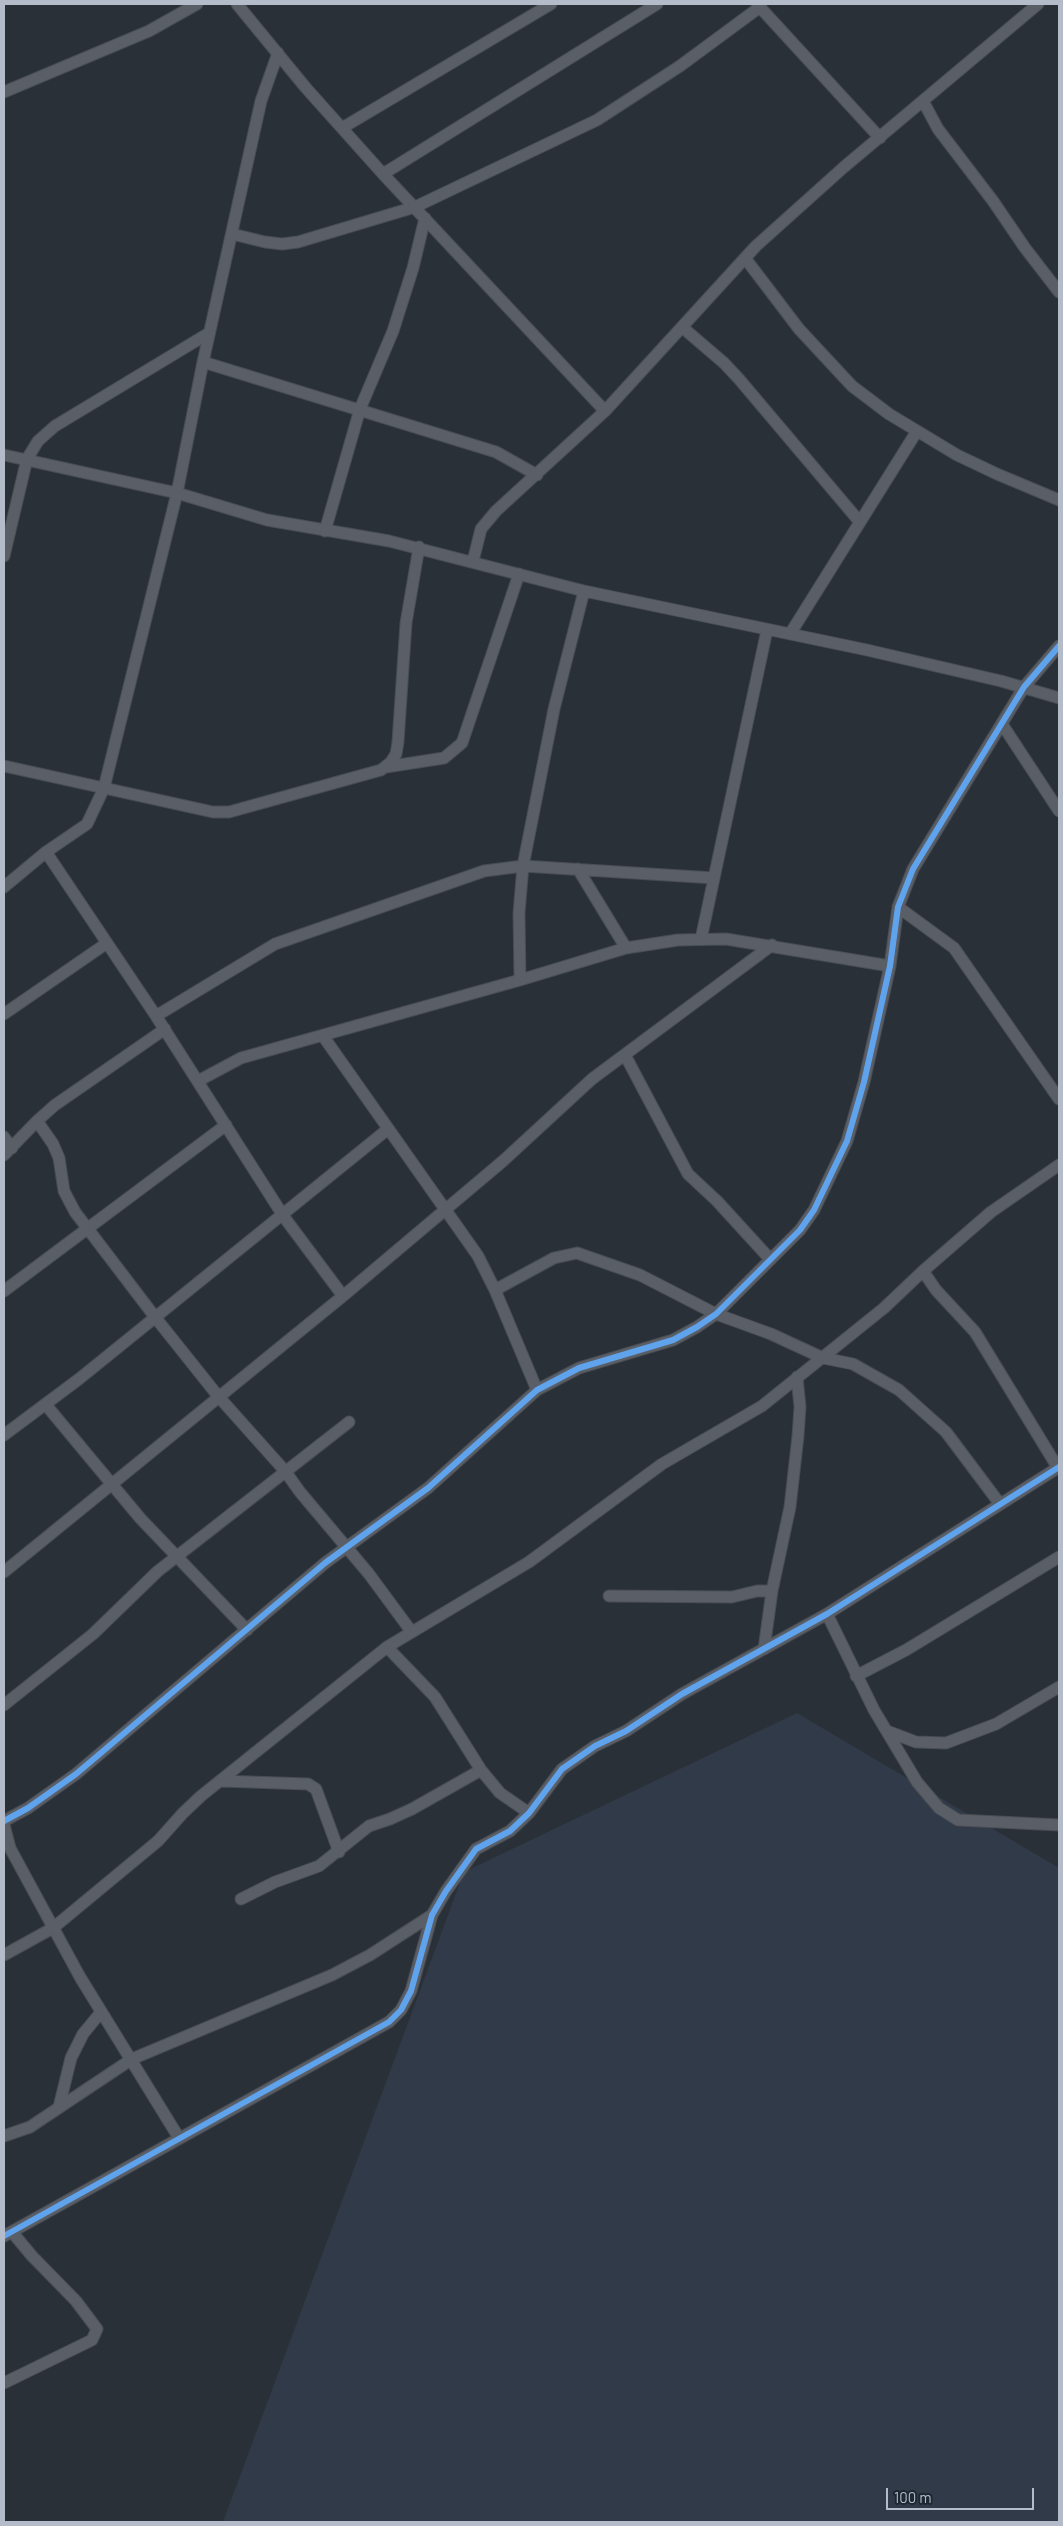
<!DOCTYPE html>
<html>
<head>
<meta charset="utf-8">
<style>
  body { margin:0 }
  #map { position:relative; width:1063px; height:2526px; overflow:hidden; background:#2a3038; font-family:Barlow,sans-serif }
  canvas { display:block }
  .frame { position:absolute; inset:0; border:5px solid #b4bcc9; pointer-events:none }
  .scale { position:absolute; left:886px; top:2488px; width:148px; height:22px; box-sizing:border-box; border:2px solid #b4bcc9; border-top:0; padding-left:6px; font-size:15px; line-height:18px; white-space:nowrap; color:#b4bcc9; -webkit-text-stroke:4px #1d2633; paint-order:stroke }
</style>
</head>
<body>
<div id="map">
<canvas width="1063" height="2526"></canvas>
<div class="frame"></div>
<div class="scale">100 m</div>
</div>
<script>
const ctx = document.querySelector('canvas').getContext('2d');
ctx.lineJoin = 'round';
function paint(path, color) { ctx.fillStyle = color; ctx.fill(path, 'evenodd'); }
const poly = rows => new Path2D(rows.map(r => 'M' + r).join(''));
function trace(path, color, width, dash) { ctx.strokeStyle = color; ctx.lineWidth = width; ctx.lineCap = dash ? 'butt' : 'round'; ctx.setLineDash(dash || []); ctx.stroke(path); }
const airport = poly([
  [797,1713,1059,1868,1059,2522,223,2522,464,1872]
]);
const minor = poly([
  [237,4,306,88,383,174,605,411],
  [757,4,880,138],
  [4,92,149,31,197,4],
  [923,101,938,129,993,201,1025,248,1059,292],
  [342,128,551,4],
  [383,174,657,4],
  [232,234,265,242,282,244,298,242,415,207,597,120,680,66,760,7],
  [745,258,799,329,852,386,889,414,957,455,997,474,1059,500],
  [682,327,724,363,739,379,859,521],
  [203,362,496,452,537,475],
  [4,455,177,493,267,520,389,541,584,591,867,650,1001,681,1059,698],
  [325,531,360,409,393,331,413,268,425,218],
  [4,556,27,459,38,441,55,426,209,333],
  [473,561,481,529,496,511,605,411,756,246,844,167,1038,4],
  [790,634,917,431],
  [1002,724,1059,811],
  [4,766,213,812,229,812,381,770,391,762,396,754,398,742,406,623,419,547],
  [386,767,444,758,462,743,519,574],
  [46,852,156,1016,284,1217,343,1296],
  [578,869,626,948],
  [4,887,46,852,87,824,104,788,177,493,203,362,261,101,278,53],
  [898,907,954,948,1059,1099],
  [701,939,767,630],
  [520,980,519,913,523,866,554,709,584,591],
  [4,1014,107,943],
  [156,1016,275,944,484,871,523,866,714,878],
  [323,1036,478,1256,495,1290,537,1390],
  [625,1055,688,1174,717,1201,770,1259],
  [198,1081,241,1058,520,980,626,948,678,940,726,939,890,966],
  [37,1121,53,1144,59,1158,64,1191,75,1212,155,1317,218,1396,285,1471,300,1492,369,1574,411,1631],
  [4,1137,12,1148],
  [4,1155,37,1121,55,1105,165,1029],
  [923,1271,936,1290,975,1332,1058,1468],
  [495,1290,554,1258,577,1253,640,1275,716,1314,771,1334,823,1358,853,1364,899,1390,946,1432,1000,1504],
  [4,1291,226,1125],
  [46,1405,140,1518,247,1630],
  [4,1435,79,1379,388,1129],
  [4,1572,343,1296,503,1161,592,1079,772,945],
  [772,1591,790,1507,798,1436,800,1407,797,1377],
  [609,1596,732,1597,757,1591,772,1591,764,1649],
  [827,1614,874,1710,917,1782,939,1808,958,1820,1059,1825],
  [387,1647,435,1697,481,1770,500,1793,529,1813],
  [856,1676,906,1650,1059,1557],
  [4,1705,93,1634,158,1571,349,1422],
  [887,1731,916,1742,946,1743,996,1724,1059,1687],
  [221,1781,308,1784,316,1789,339,1852],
  [4,1821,28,1808,76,1774,325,1563,428,1488,537,1390,579,1368,673,1340,697,1327,716,1314,800,1230,814,1210,847,1141,864,1082,890,966,898,907,913,869,1024,687,1059,646],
  [4,1825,10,1848,80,1977,179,2138],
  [241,1899,275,1882,319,1866,369,1826,390,1819,412,1809,481,1770],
  [4,1955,53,1928,158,1841,183,1813,201,1796,387,1647,529,1562,662,1464,762,1406,884,1308,923,1271,991,1212,1059,1165],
  [59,2107,71,2058,83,2034,101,2012],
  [4,2136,30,2127,132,2059,332,1975,370,1955,432,1915],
  [4,2236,389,2022,401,2010,411,1991,432,1915,446,1891,476,1849,510,1831,529,1813,562,1769,595,1746,626,1731,682,1694,827,1614,1059,1467],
  [4,2383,92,2340,97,2329,76,2301,32,2256,12,2232]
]);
const cycleway = poly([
  [4,1821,28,1808,76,1774,325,1563,428,1488,537,1390,579,1368,673,1340,697,1327,716,1314,800,1230,814,1210,847,1141,864,1082,890,966,898,907,913,869,1024,687,1059,646],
  [4,2236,389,2022,401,2010,411,1991,432,1915,446,1891,476,1849,510,1831,529,1813,562,1769,595,1746,626,1731,682,1694,827,1614,1059,1467]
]);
paint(airport, '#313a48');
trace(minor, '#484c53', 13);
trace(minor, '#5a5e66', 11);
trace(cycleway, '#60a3ed', 6);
</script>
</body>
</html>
